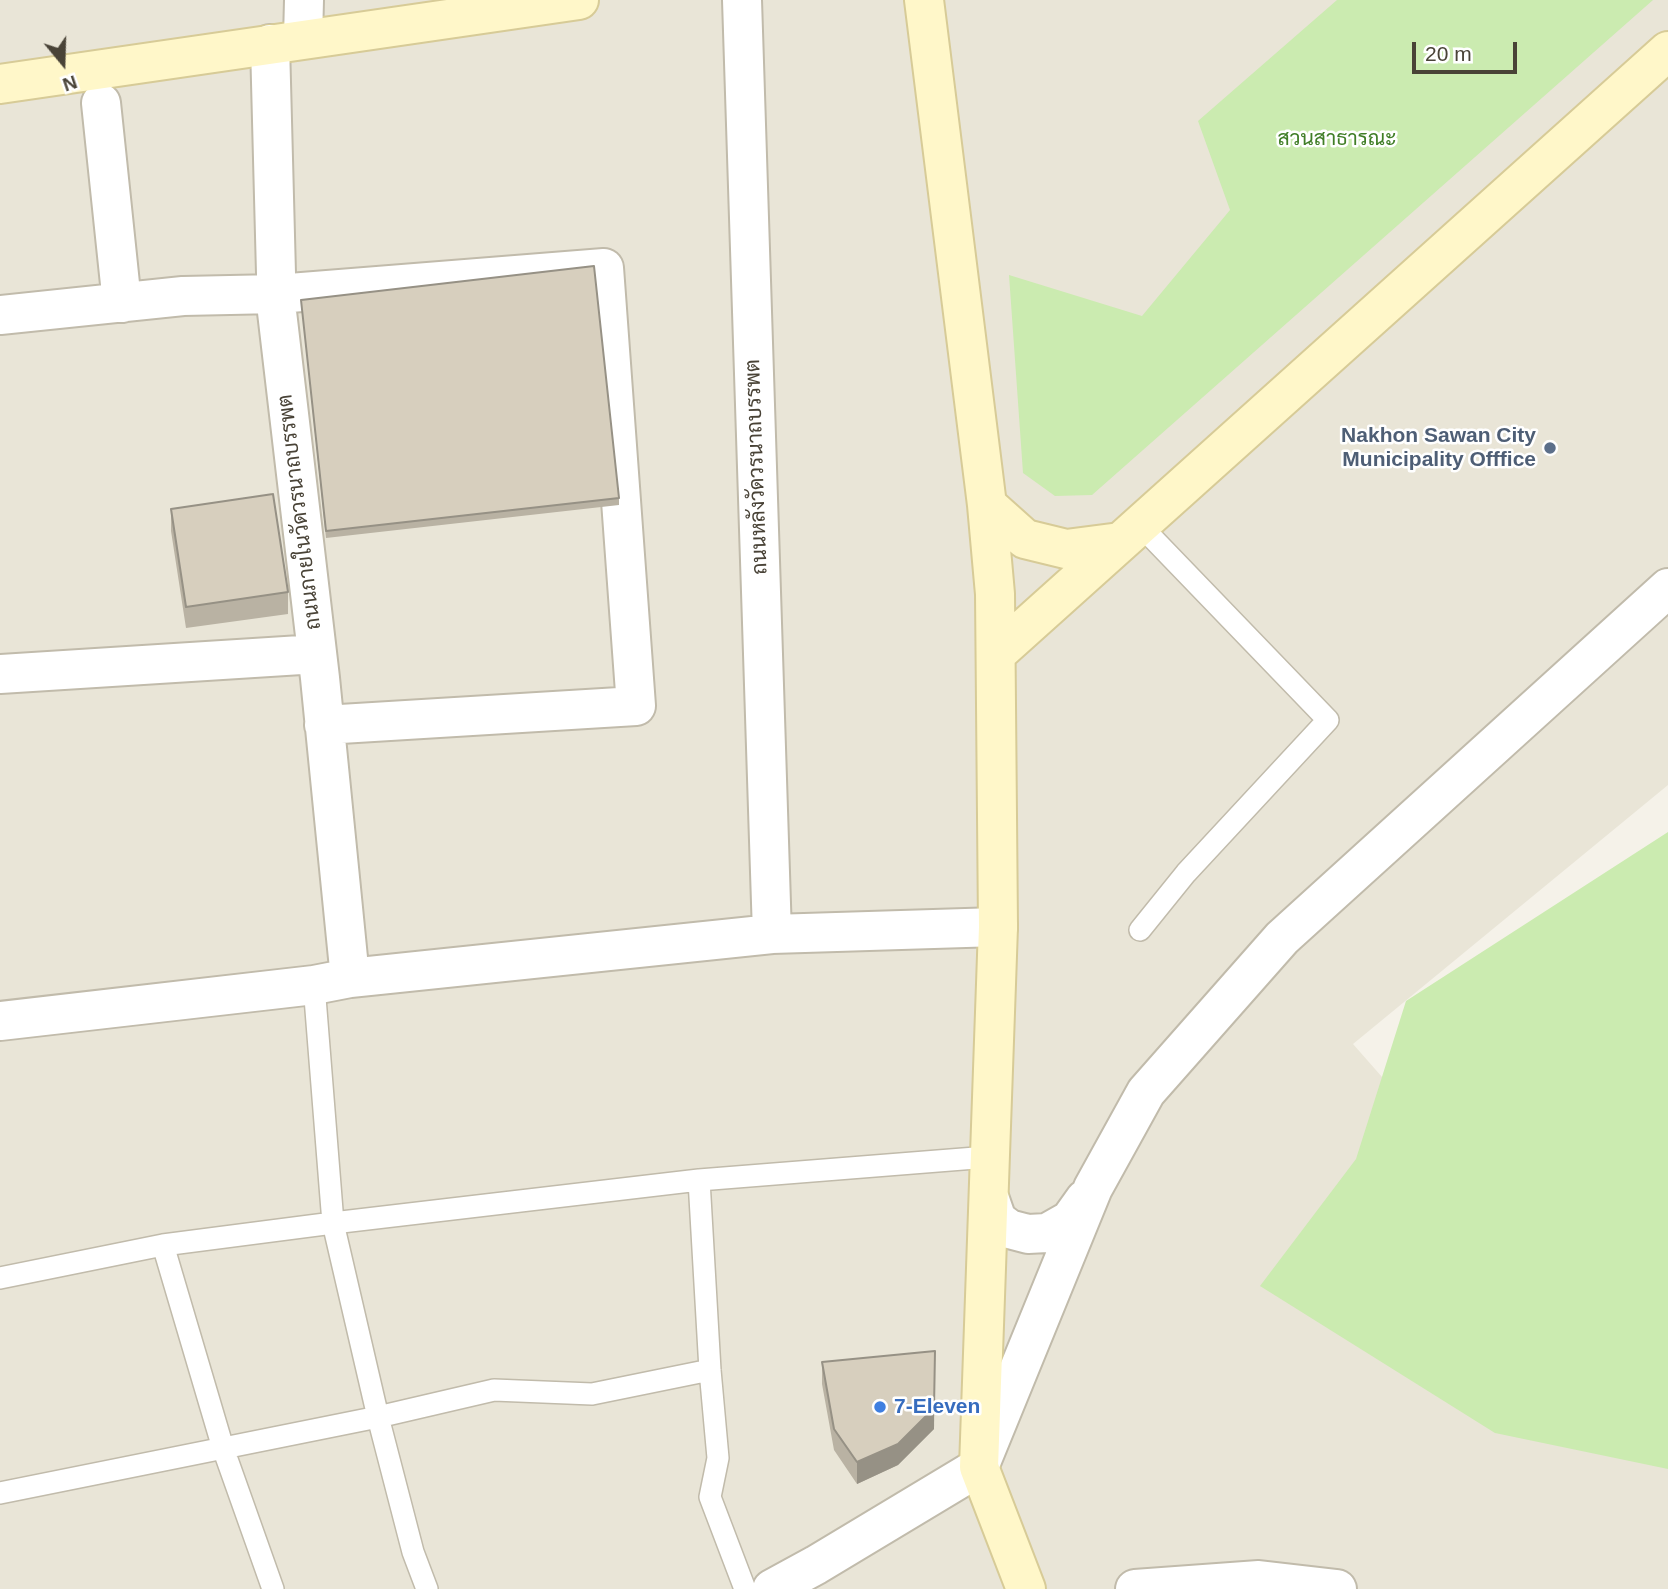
<!DOCTYPE html>
<html>
<head>
<meta charset="utf-8">
<style>
  body { margin:0 }
  #map { position:relative; width:1668px; height:1589px; overflow:hidden; background:#f5f2e9; font-family:Helvetica,sans-serif }
  canvas { display:block }
  .north { position:absolute; left:28px; top:28px; width:70px; height:70px; -webkit-text-stroke:5px #fff; paint-order:stroke; rotate:161deg; font-size:19px; font-weight:700; line-height:28px; text-align:center; color:#494337 }
  .north::after { content:''; display:block; margin:auto; width:24px; height:32px; background:#494337; clip-path:polygon(50% 0,100% 100%,50% 72%,0 100%) }
  .scale { position:absolute; left:1412px; top:42px; width:105px; height:32px; box-sizing:border-box; border:4px solid #494337; border-top:0; padding-left:9px; font-size:21px; line-height:24px; white-space:nowrap; color:#494337; -webkit-text-stroke:5px #fff; paint-order:stroke }
</style>
</head>
<body>
<div id="map">
<canvas width="1668" height="1589"></canvas>
<div class="north">N</div>
<div class="scale">20 m</div>
</div>
<script>
const ctx = document.querySelector('canvas').getContext('2d');
ctx.lineJoin = 'round';
function paint(path, color) { ctx.fillStyle = color; ctx.fill(path, 'evenodd'); }
const poly = rows => new Path2D(rows.map(r => 'M' + r).join(''));
function trace(path, color, width, dash) { ctx.strokeStyle = color; ctx.lineWidth = width; ctx.lineCap = dash ? 'butt' : 'round'; ctx.setLineDash(dash || []); ctx.stroke(path); }
function write(font, color, halo, rows, align = 'center') {
  ctx.font = font + ' Helvetica,Sarabun,sans-serif'; ctx.lineWidth = 5; ctx.setLineDash([]); ctx.textBaseline = 'middle'; ctx.strokeStyle = halo; ctx.fillStyle = color; for (const [text, x, y, turn = 0] of rows) {
    ctx.save(); ctx.translate(x, y); ctx.rotate((+turn || 0) * Math.PI / 180); ctx.textAlign = isNaN(turn) ? turn : align; if (halo) ctx.strokeText(text, 0, 0); ctx.fillText(text, 0, 0); ctx.restore();
  }
}
const residential = poly([
  [0,0,1668,0,1668,785,1353,1044,1668,1402,1668,1589,0,1589]
]);
const green = poly([
  [1337,0,1653,0,1092,495,1055,496,1023,473,1009,275,1142,316,1230,210,1198,121],
  [1668,832,1668,1469,1495,1433,1260,1286,1356,1159,1406,1001]
]);
const lane = poly([
  [1139,524,1328,720,1186,873,1140,930],
  [314,985,333,1223,378,1417,413,1552,427,1589],
  [699,1180,710,1370,718,1458,710,1497,745,1589],
  [163,1245,223,1448,273,1589],
  [0,1278,163,1245,333,1223,699,1180,988,1157],
  [0,1493,378,1417,494,1390,592,1394,710,1370]
]);
const street = poly([
  [742,0,772,934],
  [303,39,304,0],
  [270,44,277,312,320,678,350,978],
  [101,103,122,303],
  [0,315,183,296,277,294,604,268,636,706,324,725],
  [0,674,317,654],
  [0,1021,314,985,350,978,772,934,998,927],
  [990,1200,997,1220,1009,1229,1028,1234,1047,1233,1070,1220,1085,1199],
  [772,1589,816,1565,979,1467,1093,1188,1146,1092,1282,938,1668,588],
  [1135,1589,1259,1580,1337,1589]
]);
const secondary = poly([
  [924,0,987,505,995,594,998,927,979,1467,1026,1589],
  [0,84,579,0],
  [987,505,1025,539,1066,549,1120,542],
  [996,654,1668,51]
]);
const wall = poly([
  [301,300,619,498,619,505,326,538],
  [171,509,288,592,288,614,186,628,171,531],
  [822,1362,934,1429,898,1465,857,1484,834,1450,822,1384]
]);
const shadedWall = poly([
  [935,1351,934,1429,898,1465,857,1484,857,1462]
]);
const building = poly([
  [594,266,619,498,326,531,301,300,594,266],
  [273,494,288,592,186,607,171,509,273,494],
  [935,1351,934,1408,898,1444,857,1462,834,1429,822,1362,935,1351]
]);
const markers = [
  [1550,448,7,"#5c6f8a"],
  [880,1407,7,"#3f7fe0"]
];
const parkNames = [
  ["สวนสาธารณะ",1337,139]
];
const serviceNames = [
  ["Nakhon Sawan City",1536,436],
  ["Municipality Offfice",1536,460]
];
const streetNames = [
  ["ถนนหลังวัดวรนาถบรรพต",757,467,-92],
  ["ถนนภายในวัดวรนาถบรรพต",300,512,-97]
];
const shopNames = [
  ["7-Eleven",894,1407]
];
paint(residential, '#e9e5d7');
paint(green, '#cbebb0');
trace(lane, '#c1bbab', 24);
trace(street, '#c1bbab', 42);
trace(secondary, '#d7cb97', 42);
trace(lane, '#fff', 21);
trace(street, '#fff', 38);
trace(secondary, '#fff7c9', 38);
paint(wall, '#b9b2a3');
paint(shadedWall, '#969185');
paint(building, '#d7cfbe');
trace(building, '#969185', 2);
for (const [x, y, r, color] of markers) { const dot = new Path2D(); dot.arc(x, y, r, 0, 2 * Math.PI); ctx.fillStyle = color; ctx.fill(dot); trace(dot, '#fff', 2.5); }
write('21px', '#407e27', '#fff', parkNames);
write('bold 21px', '#4e5e75', '#fff', serviceNames, 'right');
write('21px', '#494337', '#fff', streetNames);
write('bold 21px', '#366cbe', '#fff', shopNames, 'left');
</script>
</body>
</html>
